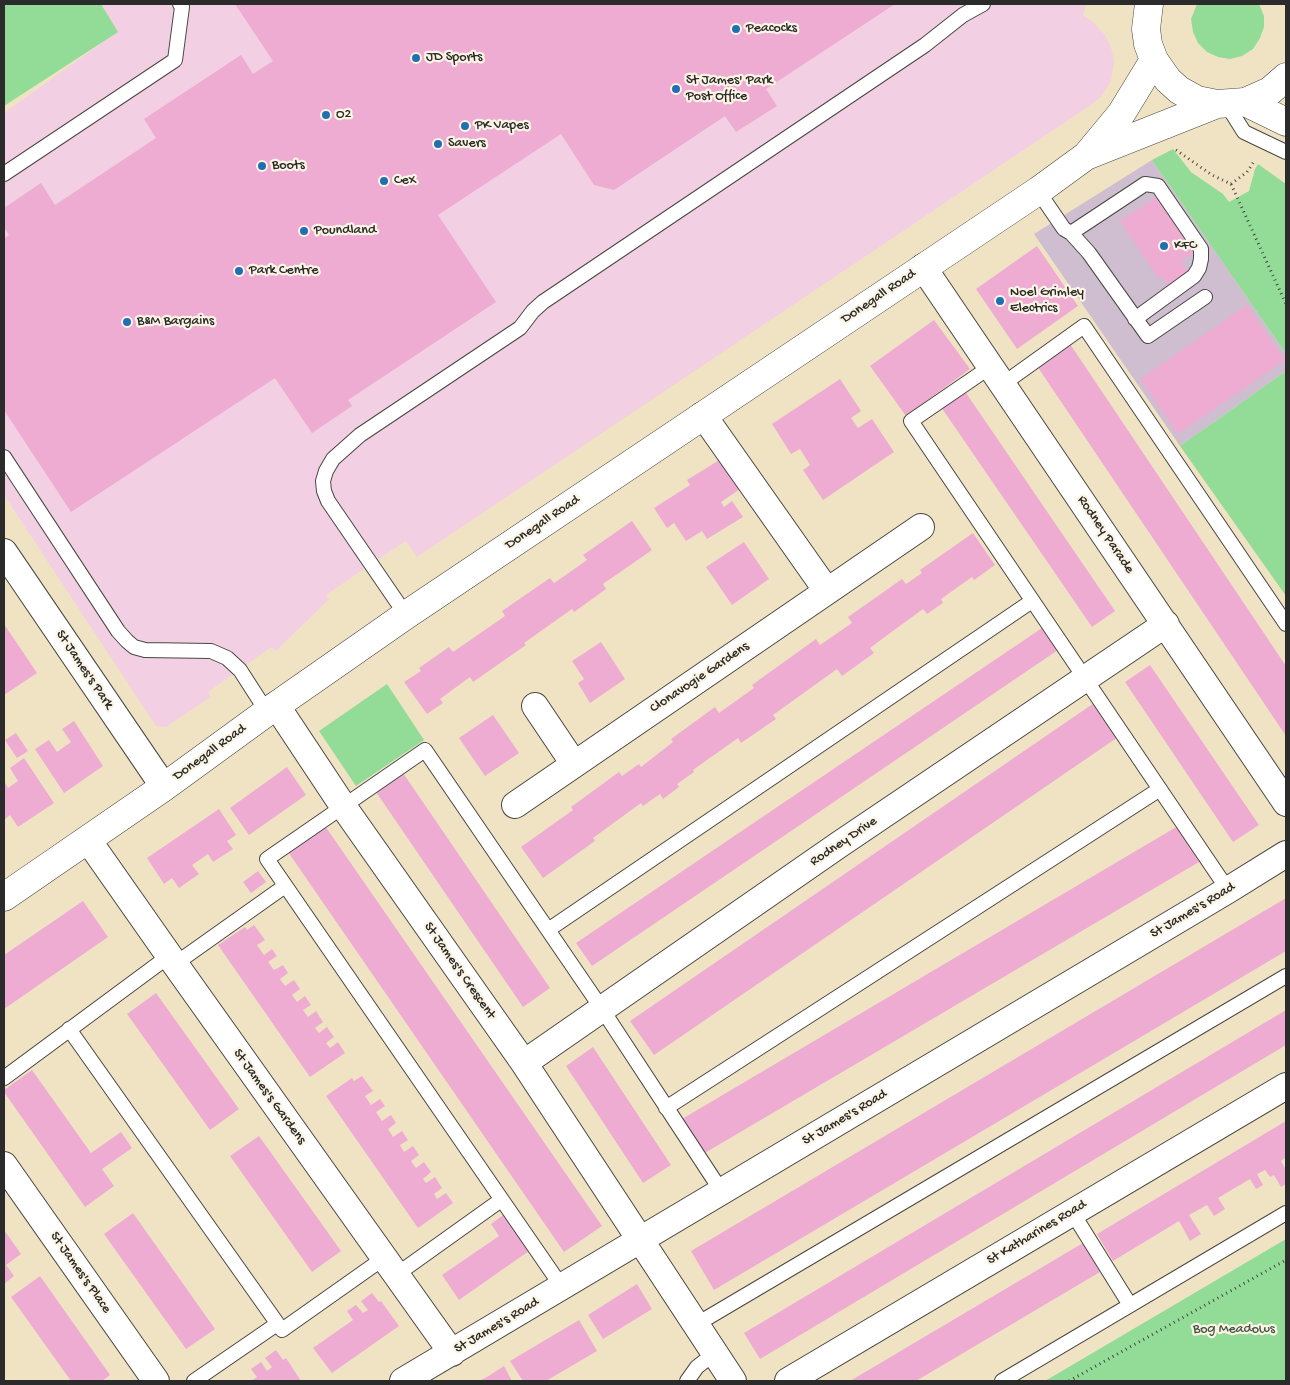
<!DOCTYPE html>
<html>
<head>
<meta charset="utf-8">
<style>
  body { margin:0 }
  #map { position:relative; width:1290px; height:1385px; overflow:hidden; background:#f0e3c4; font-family:"Gochi Hand",sans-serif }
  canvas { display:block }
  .frame { position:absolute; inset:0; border:5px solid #2b2b2b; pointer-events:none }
</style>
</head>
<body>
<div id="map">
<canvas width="1290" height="1385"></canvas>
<div class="frame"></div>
</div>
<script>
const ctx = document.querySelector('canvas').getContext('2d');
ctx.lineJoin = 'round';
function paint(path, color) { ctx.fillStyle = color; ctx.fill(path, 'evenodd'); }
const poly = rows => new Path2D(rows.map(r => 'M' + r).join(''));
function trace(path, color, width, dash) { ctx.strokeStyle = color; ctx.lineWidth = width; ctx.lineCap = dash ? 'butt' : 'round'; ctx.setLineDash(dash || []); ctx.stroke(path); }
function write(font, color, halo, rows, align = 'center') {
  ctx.font = font + ' "Gochi Hand",sans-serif'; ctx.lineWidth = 4.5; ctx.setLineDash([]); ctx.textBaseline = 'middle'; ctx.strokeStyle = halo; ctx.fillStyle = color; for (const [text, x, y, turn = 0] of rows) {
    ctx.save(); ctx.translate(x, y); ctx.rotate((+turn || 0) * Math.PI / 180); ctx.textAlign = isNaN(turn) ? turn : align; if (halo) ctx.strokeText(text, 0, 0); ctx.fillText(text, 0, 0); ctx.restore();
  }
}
const built = poly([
  [101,4,1086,4,1083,16,1091,20,1105,35,1111,47,1114,61,1111,81,1101,97,1088,107,417,557,406,541,371,564,326,595,329,599,276,651,271,647,208,692,211,697,166,727,156,726,4,495,4,113,117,32]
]);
const industrial = poly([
  [1152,160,1286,354,1286,371,1180,446,1034,234]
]);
const green = poly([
  [4,4,101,4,118,32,4,106],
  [1197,4,1259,4,1264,16,1264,27,1260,38,1253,49,1242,56,1230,59,1218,57,1207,52,1198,43,1193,32,1191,19],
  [1173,149,1191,172,1223,194,1229,202,1249,191,1255,169,1258,164,1286,184,1286,354,1152,160],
  [1286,371,1286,596,1180,446],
  [387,684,424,740,356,786,319,731],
  [1286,1239,1286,1381,1045,1381]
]);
const building = poly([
  [235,4,895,4,766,89,777,106,736,132,725,116,614,190,594,185,561,134,438,215,496,302,348,400,352,406,312,433,275,378,71,512,4,410,4,239,9,235,4,227,4,208,41,183,55,205,156,138,144,119,241,55,253,74,273,61],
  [1159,195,1195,252,1181,261,1188,272,1168,286,1162,276,1159,279,1120,221],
  [1037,246,1078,306,1017,349,976,289],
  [1247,305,1285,360,1178,434,1140,379],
  [934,320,970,369,906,416,870,366],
  [1070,344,1286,666,1286,736,1037,366],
  [840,379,861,411,851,418,858,428,872,419,894,452,823,500,803,470,810,465,800,449,791,454,772,424],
  [964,390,1115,611,1092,627,941,407],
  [721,459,740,489,721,502,724,507,732,501,743,517,707,539,702,531,686,541,674,523,667,528,654,508,690,485,687,480],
  [632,521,652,550,603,584,606,589,574,612,572,609,524,643,526,645,473,682,470,677,440,699,443,703,427,714,404,682,421,671,419,668,449,647,453,652,505,616,502,611,550,578,554,583,570,572,587,560,583,555],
  [973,533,995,565,974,580,972,577,941,599,943,603,927,614,923,609,886,636,870,648,874,653,842,676,837,669,773,715,776,719,741,743,738,738,693,770,694,772,677,784,679,787,663,799,660,794,643,806,641,803,593,838,595,841,543,878,521,847,573,810,571,807,619,772,622,776,639,764,641,767,673,742,671,739,715,707,719,713,754,688,752,685,816,639,820,645,852,623,848,617,902,579,906,584,922,573,920,570],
  [744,542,769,579,732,605,706,567],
  [4,624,37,673,4,695],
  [1042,628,1058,650,592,966,576,943],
  [601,642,625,679,590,703,578,683,584,679,572,661],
  [1150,665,1259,825,1233,842,1125,682],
  [1097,701,1121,735,654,1055,630,1021],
  [493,715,519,753,485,776,459,738],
  [74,721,103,766,64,793,35,749,49,740,57,752,71,742,62,729],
  [16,733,28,751,17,758,5,740],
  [24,758,54,803,18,827,10,815,4,820,4,781,8,788,18,781,10,768],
  [287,767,306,795,249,835,230,808],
  [403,773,550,988,523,1007,376,792],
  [219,809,236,835,227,841,233,849,213,862,208,854,192,865,199,874,179,888,172,878,164,884,147,858],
  [323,823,602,1226,564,1252,286,849],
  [1178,826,1199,862,703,1154,682,1119],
  [258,871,266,882,251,893,243,882],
  [1286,898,1286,951,714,1290,691,1251],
  [83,901,108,937,4,1009,4,955],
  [254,925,265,940,257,945,264,955,272,949,277,956,268,962,274,970,283,965,288,973,280,979,285,986,294,980,300,989,292,995,297,1002,305,996,311,1005,303,1010,308,1017,316,1011,323,1022,315,1028,319,1033,327,1027,334,1037,326,1043,330,1048,338,1042,345,1053,310,1077,218,945,245,927,247,930],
  [156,993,239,1109,210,1130,127,1014],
  [1286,1010,1286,1045,760,1359,744,1333],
  [593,1047,671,1165,643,1183,566,1066],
  [32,1070,91,1153,121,1132,132,1148,102,1169,114,1186,85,1207,4,1092,4,1090],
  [362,1076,373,1091,365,1096,371,1105,380,1099,385,1106,376,1112,382,1121,391,1115,396,1123,388,1129,393,1137,402,1131,408,1140,400,1145,404,1152,413,1146,419,1155,411,1161,416,1168,424,1162,431,1172,423,1179,426,1183,435,1177,442,1188,434,1194,437,1199,446,1193,453,1203,418,1228,326,1096,352,1078,354,1081],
  [1286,1121,1286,1160,1285,1158,1281,1161,1286,1170,1286,1184,1281,1187,1274,1175,1270,1177,1265,1170,1257,1174,1263,1185,1256,1189,1250,1179,1218,1198,1225,1209,1214,1216,1207,1205,1189,1215,1201,1234,1190,1241,1179,1221,1113,1261,1097,1234],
  [259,1136,341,1251,312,1272,230,1156],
  [133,1213,215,1329,186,1349,104,1234],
  [503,1215,529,1251,459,1300,442,1275,499,1236,491,1224],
  [4,1230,21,1254,6,1265,14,1276,4,1284],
  [1083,1243,1100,1272,916,1381,850,1381],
  [40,1276,110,1375,102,1381,71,1381,11,1297],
  [637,1284,652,1309,603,1339,588,1315],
  [372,1293,379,1302,381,1301,399,1326,332,1373,313,1348,353,1320,347,1311,356,1305,363,1313,368,1310,361,1301],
  [579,1320,597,1351,546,1381,523,1381,510,1361],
  [276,1350,283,1360,286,1358,301,1381,251,1381,257,1377,251,1369,261,1362,267,1371,272,1367,265,1358],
  [504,1366,512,1381,479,1381,487,1377]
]);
const path = poly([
  [1176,150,1212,175,1231,184,1286,304],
  [1231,184,1247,172,1255,160],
  [1069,1381,1286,1260]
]);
const lane = poly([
  [1227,105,1244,132,1286,152],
  [4,174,175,60,182,7,180,4],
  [1038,191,1064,229,1071,233,1089,253,1148,336,1205,297],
  [1071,233,1145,184,1158,186,1201,249,1201,259,1199,268,1194,276,1135,319],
  [990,367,911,421,1228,890],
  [1003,384,1084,326,1286,624],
  [4,457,118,631,127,641,134,647,145,650,211,651,227,658,240,670,267,712],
  [406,615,328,501,324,491,323,481,326,471,333,459,360,435,520,328,533,311,543,302,925,45,963,15,983,4],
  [548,930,1032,601],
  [175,964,285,886],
  [69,1029,282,1330,384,1258],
  [4,1078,169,956],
  [666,1108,1160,789],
  [1072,1212,1130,1305],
  [396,1275,501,1200],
  [562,1287,267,859,425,750,602,1009,722,1192],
  [697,1324,1286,976],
  [194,1381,277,1324],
  [687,1381,697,1367,715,1353],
  [1002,1381,1286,1213]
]);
const street = poly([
  [923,267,1286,803],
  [703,415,827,591],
  [4,552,164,787],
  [276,705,343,806,524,1063,733,1381],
  [535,706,574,764],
  [515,805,921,527],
  [88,840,175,964,452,1353],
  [524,1063,840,844,1166,624],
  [4,1165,156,1381],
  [403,1381,1228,890,1286,854],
  [788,1381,1286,1086]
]);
const secondary = poly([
  [1149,4,1146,29,1148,44,1154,60,1168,80,1179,90,1197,100,1217,104,1245,102,1270,91,1286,77],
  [1087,155,1121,114,1154,60],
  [4,897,164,787,267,712,406,615,1038,191,1086,156,1217,104]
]);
const highway = poly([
  [1245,102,1286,122]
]);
const markers = [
  [736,29,5,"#1f6fb2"],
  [416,58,5,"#1f6fb2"],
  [676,89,5,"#1f6fb2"],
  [326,115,5,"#1f6fb2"],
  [465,126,5,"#1f6fb2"],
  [438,144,5,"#1f6fb2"],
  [262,166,5,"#1f6fb2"],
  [384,181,5,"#1f6fb2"],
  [304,231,5,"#1f6fb2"],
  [1164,246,5,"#1f6fb2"],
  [239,271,5,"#1f6fb2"],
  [1000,301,5,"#1f6fb2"],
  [127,322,5,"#1f6fb2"]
];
const poiNames = [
  ["Peacocks",746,29],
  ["JD Sports",426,58],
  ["St James' Park",686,81],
  ["Post Office",686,97],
  ["O2",336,115],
  ["PK Vapes",475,126],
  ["Savers",448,144],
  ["Boots",272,166],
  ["CeX",394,181],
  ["Poundland",314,231],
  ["KFC",1174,246],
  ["Park Centre",249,271],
  ["Noel Grimley",1010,293],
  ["Electrics",1010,309],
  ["B&M Bargains",137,322]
];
const streetNames = [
  ["Donegall Road",879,297,-34],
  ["Donegall Road",543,523,-34],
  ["Rodney Parade",1105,535,56],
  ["St James's Park",84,670,56],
  ["Clonavogie Gardens",700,678,-34],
  ["Donegall Road",210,753,-36],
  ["Rodney Drive",844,842,-34],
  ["St James's Road",1193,911,-31],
  ["St James's Crescent",459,971,55],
  ["St James's Gardens",269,1097,54],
  ["St James's Road",845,1118,-31],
  ["St Katharines Road",1037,1233,-31],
  ["St James's Place",80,1273,55],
  ["St James's Road",497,1326,-31]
];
const parkNames = [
  ["Bog Meadows",1234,1330]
];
paint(built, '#f2cfe2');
paint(industrial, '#cfbdd0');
paint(green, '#92dc98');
paint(building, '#eeacd3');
trace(lane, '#494742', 16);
trace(street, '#494742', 28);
trace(secondary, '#494742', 29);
trace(highway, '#494742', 29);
trace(path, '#494742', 3, [1, 4]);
trace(lane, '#fff', 14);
trace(street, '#fff', 26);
trace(secondary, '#fff', 28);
trace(highway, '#fff', 28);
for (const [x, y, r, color] of markers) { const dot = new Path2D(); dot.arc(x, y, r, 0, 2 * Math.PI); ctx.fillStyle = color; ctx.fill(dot); trace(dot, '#fcf5e5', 2); }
write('14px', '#2b2b2b', '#fcf5e5', poiNames, 'left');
write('14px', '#2b2b2b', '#fcf5e5', streetNames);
write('14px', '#455746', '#fcf5e5', parkNames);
</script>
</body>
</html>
